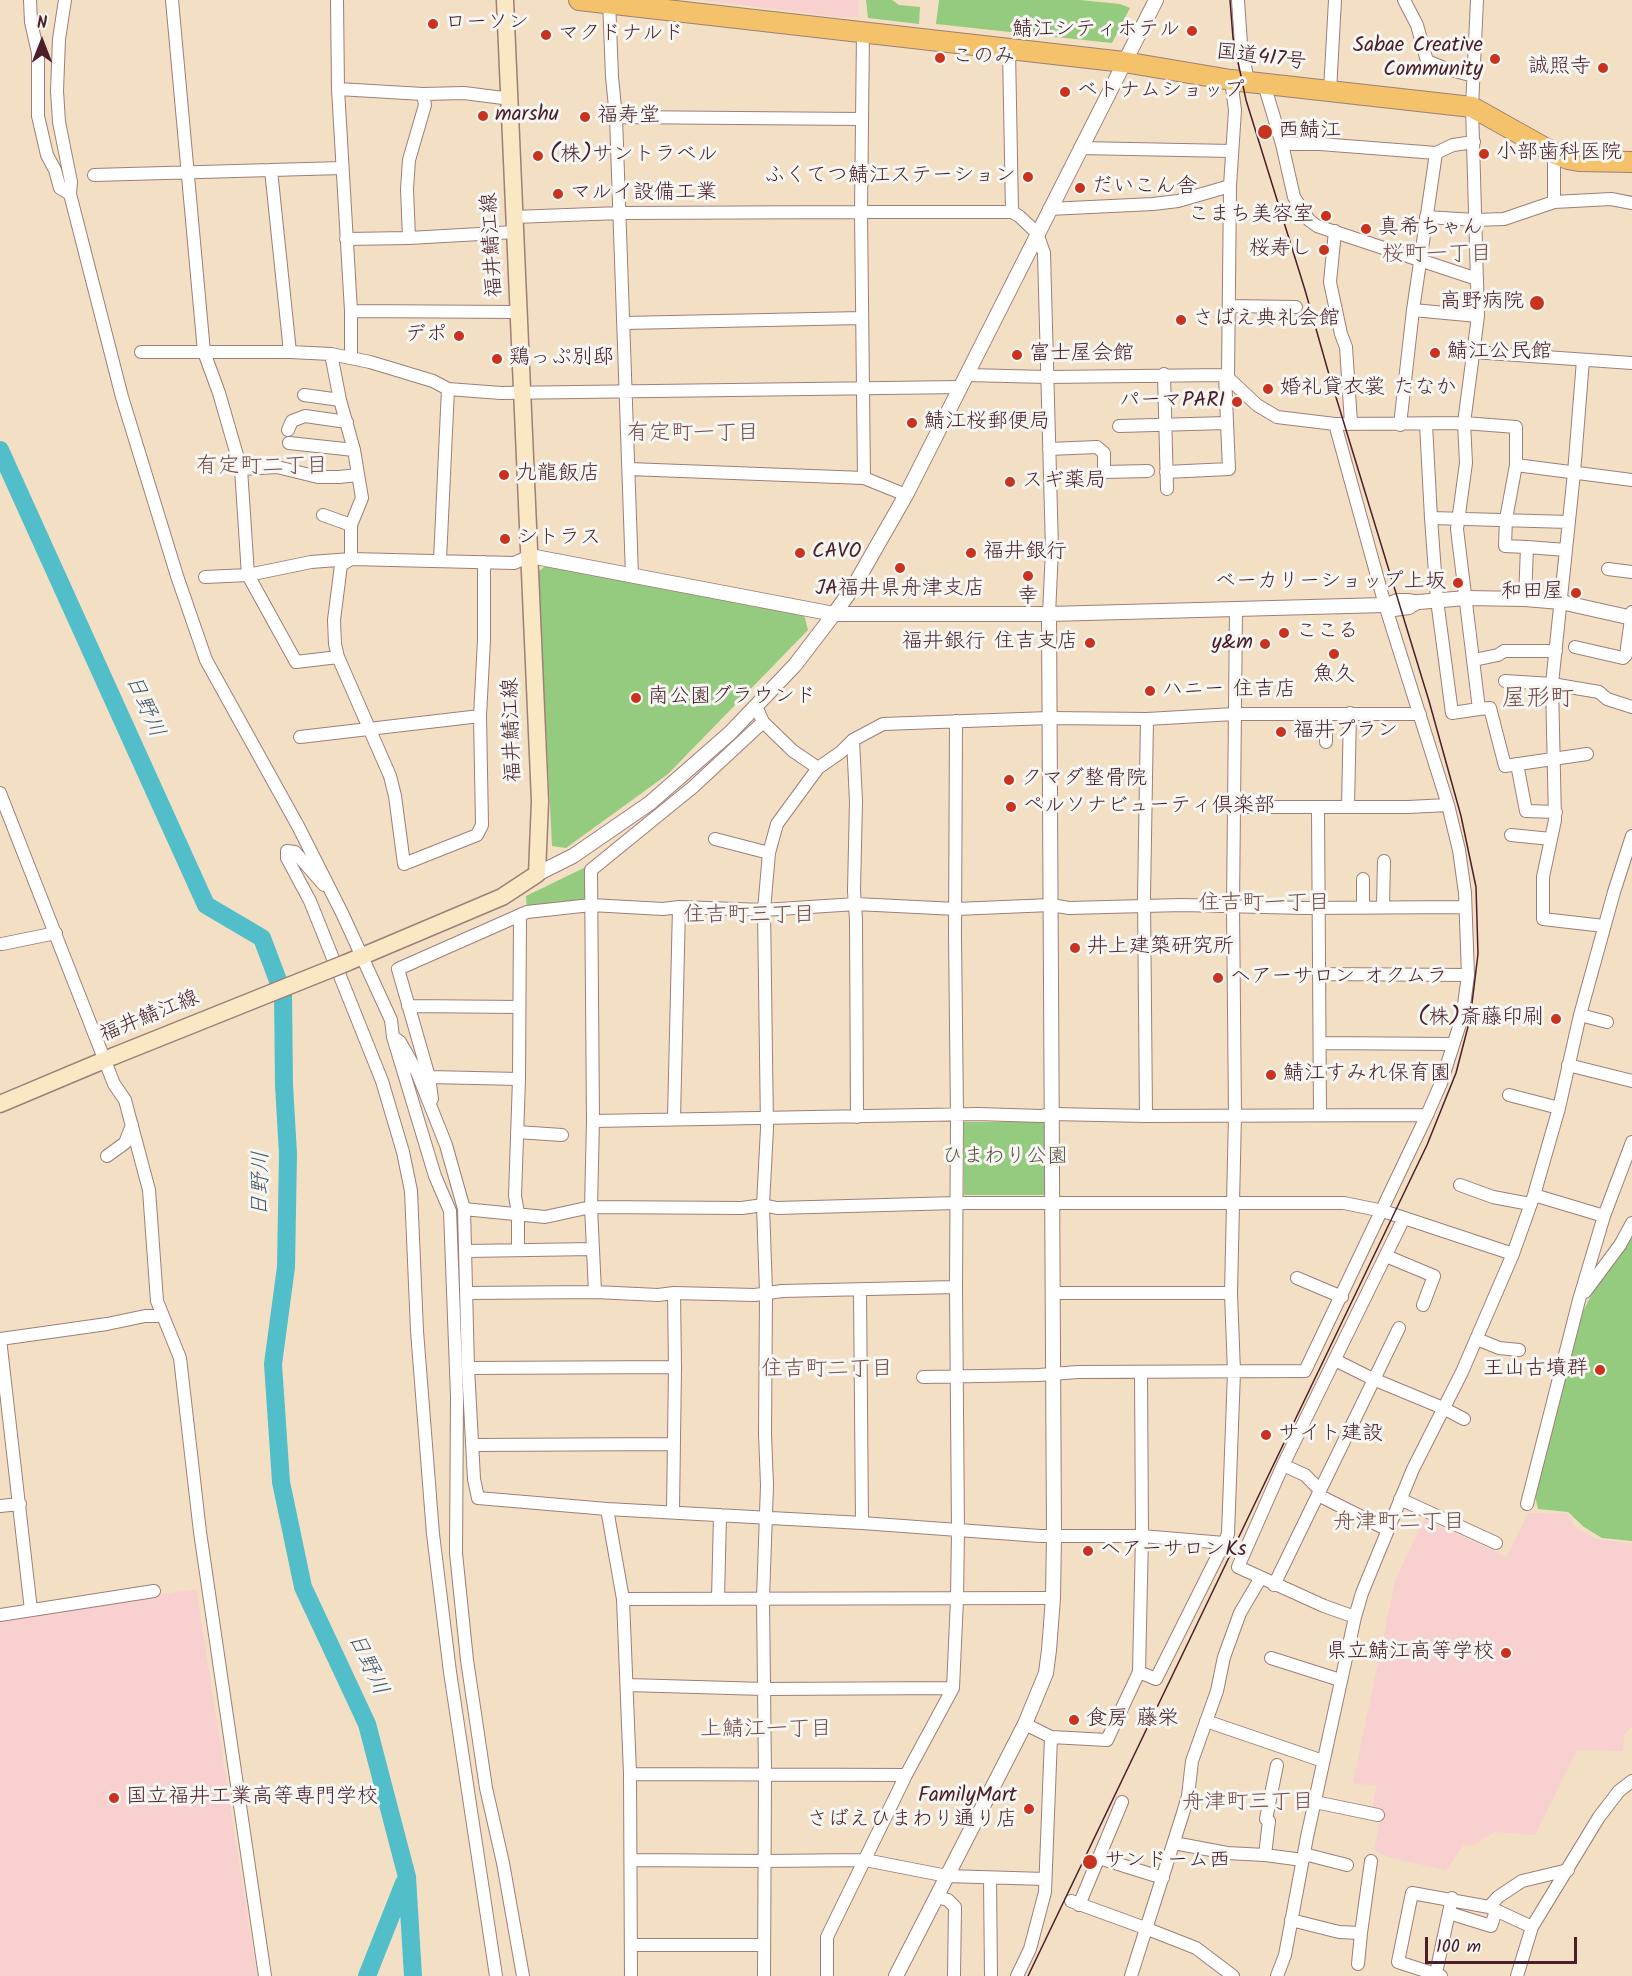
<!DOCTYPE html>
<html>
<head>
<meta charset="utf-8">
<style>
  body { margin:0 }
  #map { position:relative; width:1632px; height:1976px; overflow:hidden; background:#f3dfc4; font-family:Kalam,sans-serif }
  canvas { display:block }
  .north { position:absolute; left:12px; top:12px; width:60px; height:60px; -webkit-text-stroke:4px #f6f6f2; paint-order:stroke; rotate:0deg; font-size:16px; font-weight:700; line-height:24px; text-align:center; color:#4a1f2b }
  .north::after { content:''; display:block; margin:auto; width:21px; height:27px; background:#4a1f2b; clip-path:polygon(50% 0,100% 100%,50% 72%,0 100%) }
  .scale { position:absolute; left:1425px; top:1937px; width:152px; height:27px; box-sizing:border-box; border:3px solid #4a1f2b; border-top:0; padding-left:8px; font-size:18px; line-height:21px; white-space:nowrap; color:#4a1f2b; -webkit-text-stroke:4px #f6f6f2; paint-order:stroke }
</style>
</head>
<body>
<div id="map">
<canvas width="1632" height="1976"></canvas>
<div class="north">N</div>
<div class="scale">100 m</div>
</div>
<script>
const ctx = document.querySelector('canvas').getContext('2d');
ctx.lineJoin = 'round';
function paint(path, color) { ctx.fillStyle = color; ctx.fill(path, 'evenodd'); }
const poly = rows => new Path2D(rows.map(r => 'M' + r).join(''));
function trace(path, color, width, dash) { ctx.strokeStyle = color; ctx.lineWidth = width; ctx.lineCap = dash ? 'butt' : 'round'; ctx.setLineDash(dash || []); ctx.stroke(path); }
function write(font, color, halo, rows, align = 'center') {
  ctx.font = font + ' Kalam,"Klee One",sans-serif'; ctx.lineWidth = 6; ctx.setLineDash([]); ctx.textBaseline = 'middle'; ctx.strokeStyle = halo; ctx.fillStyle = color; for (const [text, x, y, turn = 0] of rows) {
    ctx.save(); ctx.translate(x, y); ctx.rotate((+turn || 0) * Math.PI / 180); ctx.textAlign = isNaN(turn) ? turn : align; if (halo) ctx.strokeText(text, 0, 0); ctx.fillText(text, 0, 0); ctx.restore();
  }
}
const built = poly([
  [703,0,859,0,858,17,838,17],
  [1528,1513,1568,1514,1574,1526,1596,1539,1632,1544,1632,1726,1624,1735,1623,1751,1577,1750,1535,1835,1495,1832,1474,1845,1463,1846,1446,1870,1391,1858,1374,1850,1381,1814,1372,1809,1377,1786,1353,1783,1395,1581,1424,1519,1507,1557],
  [196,1589,257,1976,0,1976,0,1619]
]);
const green = poly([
  [866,0,892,0,899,5,920,7,919,24,868,18],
  [939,0,1080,0,1120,4,1130,8,1112,43,936,24],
  [550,562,804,615,808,630,668,774,566,848,552,846,538,572],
  [590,865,589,904,527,910,526,896],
  [964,1122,1045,1122,1045,1195,964,1195],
  [1632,1236,1632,1541,1602,1538,1584,1527,1568,1512,1538,1509,1535,1496,1583,1311,1604,1271,1616,1259]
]);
const river = poly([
  [0,450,206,905,262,938,283,994,284,1085,288,1154,286,1267,273,1364,281,1482,303,1587,367,1724,407,1877,413,1976],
  [367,1976,404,1883]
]);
const minor = poly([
  [30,0,31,22,38,53,38,116,47,155,55,170,60,188,70,194],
  [65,0,59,39,57,91,59,122,71,182,70,194,122,397,177,576,206,660,298,826,342,913,391,1020,393,1037,435,1176,450,1211,457,1397,456,1553,467,1660,486,1788,503,1863,523,1976],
  [172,0,204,352,219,393,241,469,248,575,296,662,338,657],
  [337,0,338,89,351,311,351,357],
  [609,0,612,77,616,117,632,575],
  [1238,0,1241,44,1248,82],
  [1404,0,1417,25,1427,61,1447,69,1474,76],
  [863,32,861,212,864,478,906,495],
  [1009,50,1012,212],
  [1264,84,1282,144,1294,197,1309,220,1317,226,1477,279],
  [338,89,423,94,464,93,511,99],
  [1330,91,1335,0],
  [616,117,861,119],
  [1282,144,1320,144,1436,153,1453,145,1474,142],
  [1080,148,1232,151],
  [271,170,290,352],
  [94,175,342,168],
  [1554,202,1611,199,1632,203],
  [1049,209,1153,204,1178,201,1230,186],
  [514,217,620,213,861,212,1012,212,1019,216,1037,233,1044,253,1052,549,1049,614],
  [1426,217,1475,220,1504,219,1554,202,1554,157],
  [1335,231,1330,282,1341,334,1346,347,1351,423],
  [409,238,407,189,409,160,425,105,423,94],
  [346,239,409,238,515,232],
  [1229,306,1296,307],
  [1413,310,1478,316],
  [351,311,519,312],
  [624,323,862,318],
  [141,352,290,352,331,354,370,362,433,381,448,389,501,393,961,387],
  [1473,352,1632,363],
  [331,354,340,400,354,450,362,498,351,525,351,559],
  [1583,360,1574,473,1552,684,1555,820,1543,877,1543,919,1604,926],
  [1164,374,1167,489],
  [967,375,1047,377,1225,375,1257,405,1277,417,1335,424,1464,423,1478,316,1472,107,1477,0],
  [1228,377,1230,186,1235,110,1231,80],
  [304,395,340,400],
  [1426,424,1431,518,1569,522],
  [1400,425,1413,310,1436,153],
  [1119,426,1227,423],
  [288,430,292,421,305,416,347,422],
  [289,443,354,450],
  [1049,449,1097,447,1104,453,1104,472,1148,471],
  [1516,465,1632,480],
  [241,469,277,467,318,477,339,477,358,475],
  [629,469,864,478],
  [1166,472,1229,469,1225,375],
  [323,515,351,525],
  [1431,518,1437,600,1452,713,1479,709],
  [1527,547,1566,550],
  [351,559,341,565,334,620,335,644,338,657,390,776,395,796,404,864,477,835,482,825,480,716,484,640,484,562],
  [440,560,448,389],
  [1608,569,1632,572],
  [205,577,248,575,311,562,351,559,514,563,530,556],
  [1525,599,1527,547,1505,546,1506,519,1516,465,1516,427,1464,423,1466,463,1457,529,1479,709,1490,708,1505,766,1587,754],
  [1385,605,1394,610,1409,608,1419,602],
  [1385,605,1397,600,1408,600,1419,602],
  [1575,647,1623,658,1626,655,1632,612],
  [1474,660,1498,655,1504,651,1556,651],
  [1505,681,1552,684,1599,692,1607,699,1632,707],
  [756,706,763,722,793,751,818,768],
  [1326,714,1326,742],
  [300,737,480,716],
  [853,740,856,801,854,891,856,920,857,1117],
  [1517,764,1526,811,1556,812],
  [0,793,114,1084,125,1100,149,1190,157,1301,180,1358,200,1532,265,1976],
  [1348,806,1350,713],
  [1235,807,1408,807,1448,805],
  [1318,808,1320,1114],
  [1511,835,1551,839],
  [715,839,769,853],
  [1363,879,1363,906],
  [324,885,295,852,287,851,287,858,310,901,382,1081,403,1152,411,1191,417,1331,433,1534,450,1672,496,1976],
  [1383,906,1384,861],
  [2,944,56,933],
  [1319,974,1468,975],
  [408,1006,519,1007],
  [1580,1015,1607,1022],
  [393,1037,400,1042,417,1072,446,1145,464,1209,468,1368,474,1479,478,1498,607,1509,862,1523,1040,1536,1142,1536,1224,1543,1228,1534,1234,1372,1231,1293,1235,1114,1233,906,1236,609],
  [1320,1043,1452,1044],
  [1568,1065,1632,1081],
  [429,1077,519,1079],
  [1509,1095,1559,1108],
  [432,1099,429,1077,398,969,527,912,591,905,663,909,679,907,764,910,856,904,956,909,1051,905,1069,908,1182,905,1305,908,1464,907],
  [1146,1116,1144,897,1147,719],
  [674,1118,679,907],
  [593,1121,978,1114,1041,1116,1053,1114,1146,1116,1427,1115],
  [517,1132,562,1135],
  [107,1156,125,1143,132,1125],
  [1460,1185,1493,1197,1530,1204],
  [1534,1195,1604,1216],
  [464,1209,545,1217,591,1207,742,1208,763,1205,777,1208,956,1203,1344,1203,1383,1211,1513,1254],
  [518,1250,518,1213,515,1196,519,1079,520,917],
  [466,1251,593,1249],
  [1386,1256,1434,1276,1423,1305],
  [1297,1278,1342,1297],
  [860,1290,862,1523],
  [595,1292,591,1207,593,1121,591,870,693,787,763,722],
  [1585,1292,1620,1245,1632,1223],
  [466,1293,595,1292,658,1295,674,1293,755,1295,782,1291,956,1287],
  [1053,1293,1231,1293],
  [0,1339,31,1610],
  [0,1339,107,1324,145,1316,163,1316],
  [1477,1339,1499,1348,1519,1350],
  [1335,1360,1373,1379,1443,1408,1464,1419],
  [468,1368,675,1367],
  [923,1377,1039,1375,1078,1372,1305,1371,1427,1115,1441,1083,1459,1027,1464,1005,1468,975,1465,893,1459,850,1448,805,1385,605,1335,424],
  [472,1445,674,1444],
  [1283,1465,1305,1475,1320,1490],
  [1318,1495,1388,1530],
  [1400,1499,1496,1543],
  [1527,1504,1579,1300,1604,1216,1632,1142],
  [0,1506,20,1504],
  [607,1509,623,1599,630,1774,631,1976],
  [673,1511,675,1367,674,1293],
  [1274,1585,1399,1328],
  [623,1599,1053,1598],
  [718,1599,720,1515],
  [0,1615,154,1591],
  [1355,1617,1324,1606,1238,1567,1283,1465,1404,1218],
  [1271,1658,1340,1680],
  [1139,1672,1156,1679,1224,1543],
  [628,1685,764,1689,953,1688],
  [1206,1721,1323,1761],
  [1025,1724,1051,1737],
  [630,1774,906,1775],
  [1315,1802,1378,1815],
  [1174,1843,1227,1853,1265,1855,1303,1860],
  [1304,1854,1347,1865],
  [1265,1855,1269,1821,1266,1819,1277,1765],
  [1099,1858,1163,1878],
  [631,1860,764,1861,865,1860,947,1876,1045,1879],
  [990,1878,991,1976],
  [937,1897,948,1900,955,1907,954,1976],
  [1071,1901,1145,1928,1196,1948,1233,1976],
  [1079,1905,1122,1802],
  [1489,1907,1498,1897,1522,1881,1568,1870],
  [1449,1913,1491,1926,1496,1911],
  [1291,1920,1339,1932,1361,1933,1371,1861],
  [631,1945,763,1945],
  [1358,1964,1361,1933],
  [1436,1973,1452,1898],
  [764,1976,765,1774,763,1598,767,1485,765,1434,766,1292,763,1205,767,1128,764,910,769,853,777,824,818,768,841,752,853,740,883,724,1049,718,1147,719,1234,714,1420,714],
  [827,1976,827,1937,906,1775,953,1688,957,1599,958,1531,956,1287,957,1116,955,935,956,721],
  [1017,1976,1030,1949,1045,1892,1051,1737,1107,1740,1139,1672,1142,1536,1141,1373],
  [1131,1976,1183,1813,1188,1796,1192,1761,1217,1691,1224,1657,1240,1613,1260,1579],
  [1277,1976,1285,1955,1307,1837,1355,1617,1362,1593,1413,1469,1462,1372,1513,1254,1534,1195,1559,1108,1580,1015,1614,892,1632,836],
  [1441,1976,1398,1962,1412,1893,1489,1907,1532,1927],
  [1517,1976,1532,1927,1599,1817,1619,1791,1632,1781]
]);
const tertiary = poly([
  [530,556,834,614,1049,614,1385,605],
  [1419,602,1466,598,1525,599,1561,602,1632,618],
  [537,874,573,856,650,803,730,733,795,665,834,614,854,586,906,495,1156,0],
  [896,1976,1025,1724,1046,1673,1049,1650,1053,1598,1054,1536,1049,614]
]);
const secondary = poly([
  [346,963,502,897,537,874,540,801,505,0],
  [0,1104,114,1056]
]);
const trunk = poly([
  [579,0,1124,62,1231,80,1472,107,1554,153,1568,159,1579,161,1632,162]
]);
const tram = poly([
  [1028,1976,1427,1145,1456,1073,1470,1019,1474,987,1478,954,1476,887,1461,816,1429,701,1328,371,1305,290,1246,100,1233,38,1230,0]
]);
const secondaryBridge = poly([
  [114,1056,346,963]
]);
const markers = [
  [433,24,6,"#c8321e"],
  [1192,31,6,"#c8321e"],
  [546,35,6,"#c8321e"],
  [940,58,6,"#c8321e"],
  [1495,59,6,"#c8321e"],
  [1603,68,6,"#c8321e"],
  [1065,92,6,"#c8321e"],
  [483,116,6,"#c8321e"],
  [585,117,6,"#c8321e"],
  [1265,132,8,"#c8321e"],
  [1484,154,6,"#c8321e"],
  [538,156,6,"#c8321e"],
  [1028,177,6,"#c8321e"],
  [1080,188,6,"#c8321e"],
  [558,194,6,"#c8321e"],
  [1326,216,6,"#c8321e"],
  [1366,229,6,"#c8321e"],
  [1324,250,6,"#c8321e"],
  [1537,303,8,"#c8321e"],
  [1181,320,6,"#c8321e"],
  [459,336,6,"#c8321e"],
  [1435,353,6,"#c8321e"],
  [1017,355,6,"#c8321e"],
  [497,359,6,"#c8321e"],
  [1268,389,6,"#c8321e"],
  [1237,402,6,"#c8321e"],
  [912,423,6,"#c8321e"],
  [504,475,6,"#c8321e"],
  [1010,482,6,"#c8321e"],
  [505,539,6,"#c8321e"],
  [800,553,6,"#c8321e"],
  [971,553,6,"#c8321e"],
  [900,568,6,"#c8321e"],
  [1028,576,6,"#c8321e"],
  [1458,583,6,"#c8321e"],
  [1576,593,6,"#c8321e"],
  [1284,633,6,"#c8321e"],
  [1090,643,6,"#c8321e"],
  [1265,644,6,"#c8321e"],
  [1334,654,6,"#c8321e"],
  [1150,691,6,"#c8321e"],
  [636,698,6,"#c8321e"],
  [1281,732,6,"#c8321e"],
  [1009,780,6,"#c8321e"],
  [1011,807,6,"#c8321e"],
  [1075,948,6,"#c8321e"],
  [1218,978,6,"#c8321e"],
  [1556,1019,6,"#c8321e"],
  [1271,1075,6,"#c8321e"],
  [1600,1370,6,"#c8321e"],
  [1266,1435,6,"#c8321e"],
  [1088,1551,6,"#c8321e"],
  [1506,1653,6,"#c8321e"],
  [1074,1720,6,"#c8321e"],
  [114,1798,6,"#c8321e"],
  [1029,1809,6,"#c8321e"],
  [1090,1862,8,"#c8321e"]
];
const poiNames = [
  ["ローソン",445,24],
  ["鯖江シティホテル",1180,31,"right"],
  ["マクドナルド",558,35],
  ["Sabae Creative",1483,47,"right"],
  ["Community",1483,71,"right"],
  ["このみ",952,58],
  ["誠照寺",1591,68,"right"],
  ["ベトナムショップ",1077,92],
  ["marshu",495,116],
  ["福寿堂",597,117],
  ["西鯖江",1278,132],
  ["小部歯科医院",1496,154],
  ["(株)サントラベル",550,156],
  ["ふくてつ鯖江ステーション",1016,177,"right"],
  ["だいこん舎",1092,188],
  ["マルイ設備工業",570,194],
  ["こまち美容室",1314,216,"right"],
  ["真希ちゃん",1378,229],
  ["桜寿し",1312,250,"right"],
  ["高野病院",1524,303,"right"],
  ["さばえ典礼会館",1193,320],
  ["デポ",447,336,"right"],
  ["鯖江公民館",1447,353],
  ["富士屋会館",1029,355],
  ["鶏っぷ別邸",509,359],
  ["婚礼貸衣裳 たなか",1280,389],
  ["パーマPARI",1225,402,"right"],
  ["鯖江桜郵便局",924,423],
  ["九龍飯店",516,475],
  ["スギ薬局",1022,482],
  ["シトラス",517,539],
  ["CAVO",812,553],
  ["福井銀行",983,553],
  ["ベーカリーショップ上坂",1446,583,"right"],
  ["JA福井県舟津支店",900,590,"center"],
  ["和田屋",1564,593,"right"],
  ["幸",1028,598,"center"],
  ["ここる",1296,633],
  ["福井銀行 住吉支店",1078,643,"right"],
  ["y&m",1253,644,"right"],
  ["魚久",1334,676,"center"],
  ["ハニー 住吉店",1162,691],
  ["南公園グラウンド",648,698],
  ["福井プラン",1293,732],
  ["クマダ整骨院",1021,780],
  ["ペルソナビューティ倶楽部",1023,807],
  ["井上建築研究所",1087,948],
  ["ヘアーサロン オクムラ",1230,978],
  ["(株)斎藤印刷",1544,1019,"right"],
  ["鯖江すみれ保育園",1283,1075],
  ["王山古墳群",1588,1370,"right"],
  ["サイト建設",1278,1435],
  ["ヘアーサロンKs",1100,1551],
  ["県立鯖江高等学校",1494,1653,"right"],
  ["食房 藤栄",1086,1720],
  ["FamilyMart",1017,1797,"right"],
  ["さばえひまわり通り店",1017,1821,"right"],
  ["国立福井工業高等専門学校",126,1798],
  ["サンドーム西",1104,1862]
];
const streetNames = [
  ["国道417号",1261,59,7],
  ["福井鯖江線",494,245,-93],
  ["福井鯖江線",514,730,-92],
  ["福井鯖江線",150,1018,-22]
];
const parkNames = [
  ["ひまわり公園",1005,1158]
];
const neighbourhoodNames = [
  ["桜町一丁目",1437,256],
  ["有定町一丁目",693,435],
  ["有定町二丁目",262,468],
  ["住吉町一丁目",1264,905],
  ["住吉町三丁目",749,917],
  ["住吉町二丁目",827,1371],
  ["舟津町二丁目",1399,1524],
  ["上鯖江一丁目",766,1731],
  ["舟津町三丁目",1248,1804]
];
const waterNames = [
  ["日野川",143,707,66],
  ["日野川",263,1184,-89],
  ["日野川",366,1665,65]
];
const quarterNames = [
  ["屋形町",1538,701]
];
paint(built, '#f7d0cf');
paint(green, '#94cb7e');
trace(river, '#51beca', 18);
trace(minor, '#9e7f78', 14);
trace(tertiary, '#9e7f78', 16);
trace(secondary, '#9e7f78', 19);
trace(trunk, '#9e7f78', 22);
trace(minor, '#fff', 12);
trace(tertiary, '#fff', 14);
trace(secondary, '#fae7c3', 16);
trace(trunk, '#f3c26a', 20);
trace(tram, '#4a1f2b', 1.5);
trace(secondaryBridge, '#9e7f78', 19, []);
trace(secondaryBridge, '#fae7c3', 16);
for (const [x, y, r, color] of markers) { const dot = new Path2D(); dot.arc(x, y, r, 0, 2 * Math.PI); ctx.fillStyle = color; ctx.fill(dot); trace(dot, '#f6f6f2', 2); }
write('21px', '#4a1f2b', '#f6f6f2', poiNames, 'left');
write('21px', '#4a1f2b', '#f6f6f2', streetNames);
write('21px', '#605344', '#f6f6f2', parkNames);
write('22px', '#794e4c', '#f6f6f2', neighbourhoodNames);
write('italic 22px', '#4c5763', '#f6f6f2', waterNames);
write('24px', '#794e4c', '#f6f6f2', quarterNames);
</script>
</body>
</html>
